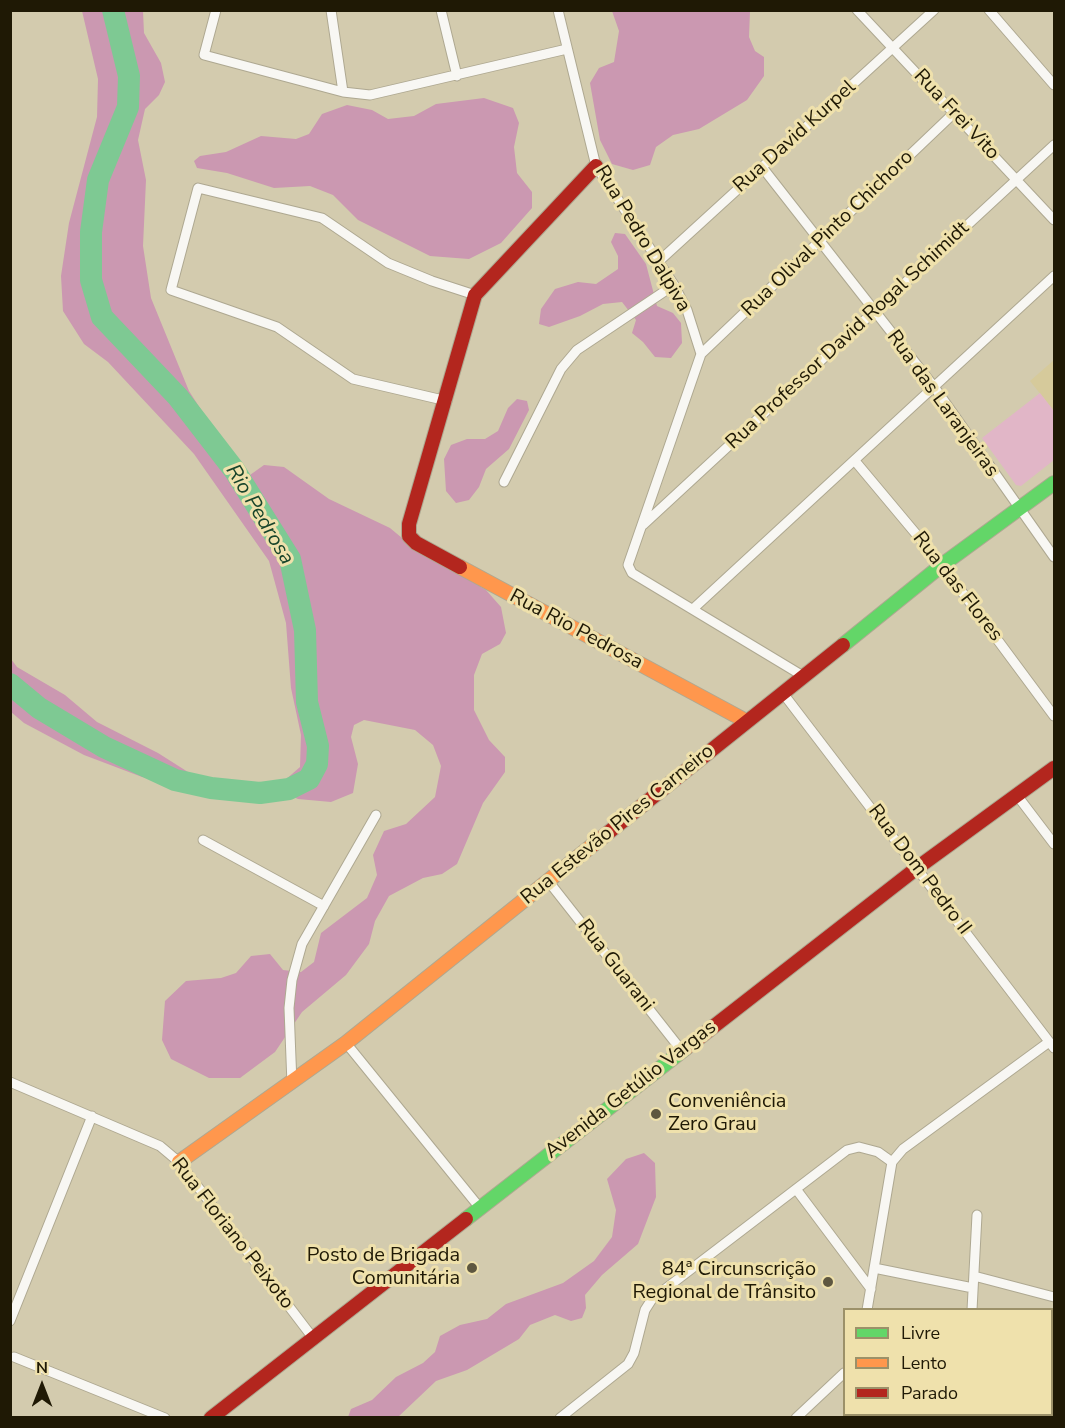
<!DOCTYPE html>
<html>
<head>
<meta charset="utf-8">
<style>
  body { margin:0 }
  #map { position:relative; width:1065px; height:1428px; overflow:hidden; background:#d3cbae; font-family:"Nunito Sans",sans-serif }
  canvas { display:block }
  .frame { position:absolute; inset:0; border:12px solid #1f1905; pointer-events:none }
  .legend { position:absolute; left:843px; top:1308px; width:210px; height:108px; box-sizing:border-box; background:#efe1ac; border:2px solid #9c9169; margin:0; padding:8px 10px; list-style:none; font-size:18px; color:#1f1905 }
  .legend li { display:flex; align-items:center; gap:12px; height:30px }
  .legend b { width:30px; border:2px solid #9c9169 }
  .north { position:absolute; left:12px; top:1356px; width:60px; height:60px; -webkit-text-stroke:4px #efe1ac; paint-order:stroke; rotate:0deg; font-size:16px; font-weight:700; line-height:24px; text-align:center; color:#1f1905 }
  .north::after { content:''; display:block; margin:auto; width:21px; height:27px; background:#1f1905; clip-path:polygon(50% 0,100% 100%,50% 72%,0 100%) }
</style>
</head>
<body>
<div id="map">
<canvas width="1065" height="1428"></canvas>
<div class="frame"></div>
<ul class="legend">
<li><b style="height:8px;background:#63d668"></b>Livre</li>
<li><b style="height:8px;background:#ff974d"></b>Lento</li>
<li><b style="height:8px;background:#b3261e"></b>Parado</li>
</ul>
<div class="north">N</div>
</div>
<script>
const ctx = document.querySelector('canvas').getContext('2d');
ctx.lineJoin = 'round';
function paint(path, color) { ctx.fillStyle = color; ctx.fill(path, 'evenodd'); }
const poly = rows => new Path2D(rows.map(r => 'M' + r).join(''));
function trace(path, color, width, dash) { ctx.strokeStyle = color; ctx.lineWidth = width; ctx.lineCap = dash ? 'butt' : 'round'; ctx.setLineDash(dash || []); ctx.stroke(path); }
function write(font, color, halo, rows, align = 'center') {
  ctx.font = font + ' "Nunito Sans",sans-serif'; ctx.lineWidth = 6; ctx.setLineDash([]); ctx.textBaseline = 'middle'; ctx.strokeStyle = halo; ctx.fillStyle = color; for (const [text, x, y, turn = 0] of rows) {
    ctx.save(); ctx.translate(x, y); ctx.rotate((+turn || 0) * Math.PI / 180); ctx.textAlign = isNaN(turn) ? turn : align; if (halo) ctx.strokeText(text, 0, 0); ctx.fillText(text, 0, 0); ctx.restore();
  }
}
const built = poly([
  [1054,360,1054,411,1030,381]
]);
const green = poly([
  [1040,393,1054,411,1054,460,1021,486,1016,485,982,438]
]);
const forest = poly([
  [82,11,143,11,144,33,161,63,165,82,159,95,145,109,138,140,146,180,143,246,151,298,189,391,241,472,250,475,264,465,284,467,329,499,390,528,414,548,486,590,501,607,506,633,500,644,482,654,474,675,474,710,489,740,505,757,505,772,483,803,457,864,442,874,423,878,389,896,375,921,369,944,346,975,302,1012,275,1052,240,1078,209,1078,171,1059,162,1040,165,1001,186,981,221,978,236,973,251,956,270,954,283,970,301,972,314,962,321,933,367,898,377,875,373,855,384,831,406,824,435,797,441,766,433,745,415,730,364,720,354,725,351,737,358,764,353,793,331,802,298,799,285,793,284,781,300,767,301,735,291,688,286,623,269,561,194,454,108,362,84,344,63,311,61,276,69,223,97,117,98,79],
  [612,11,750,11,749,37,755,51,764,57,764,76,747,100,699,129,673,135,656,147,650,165,633,170,612,164,600,140,590,83,599,68,614,62,619,31],
  [484,98,513,108,519,123,514,147,517,173,532,192,532,208,501,243,469,259,430,256,358,220,333,195,310,186,274,188,227,173,197,168,194,161,200,156,226,152,261,136,296,139,309,134,322,114,347,105,372,110,388,119,414,116,436,104],
  [615,233,625,234,646,264,657,306,673,313,681,323,682,343,671,358,655,357,643,342,632,333,636,320,622,302,603,304,580,316,549,327,539,324,541,309,555,289,578,282,596,284,618,269,618,256,611,242],
  [517,399,527,401,529,410,509,449,486,469,479,487,469,500,456,503,446,491,444,459,451,445,467,439,485,439,498,431,508,408],
  [11,659,17,667,65,695,97,722,158,753,188,772,191,780,178,785,142,777,84,755,24,723,11,712],
  [644,1153,655,1163,656,1197,638,1244,602,1275,585,1295,586,1308,582,1318,571,1321,555,1315,530,1325,519,1339,467,1370,436,1381,398,1417,348,1417,351,1409,372,1400,396,1377,423,1363,435,1352,440,1336,460,1325,487,1319,506,1304,563,1283,594,1261,612,1237,616,1210,607,1179,626,1159]
]);
const river = poly([
  [10,684,39,708,104,747,175,780,211,788,260,793,289,789,309,779,317,764,318,746,307,702,305,630,290,559,235,471,178,397,102,317,91,280,91,232,98,180,128,107,129,76,113,10]
]);
const street = poly([
  [216,10,204,55,343,92,370,95,567,49],
  [331,10,343,92],
  [441,10,457,76],
  [558,10,596,166,674,285,687,310,701,354,628,565,632,573,803,676],
  [857,10,1054,220],
  [989,10,1054,85],
  [762,167,935,388,1054,557],
  [657,263,934,10],
  [701,354,954,113],
  [447,401,353,379,277,327,171,290,198,188,322,218,388,263,432,281,475,295],
  [855,461,942,565,1054,716],
  [504,482,561,369,577,350,674,285],
  [643,525,1054,145],
  [694,608,1054,276],
  [782,692,1054,1048],
  [1016,794,1054,844],
  [203,840,324,906],
  [549,882,682,1051],
  [346,1043,480,1208],
  [10,1082,160,1146,179,1162,313,1338],
  [292,1084,289,1008,292,980,302,944,376,815],
  [796,1189,871,1289],
  [874,1268,973,1288],
  [974,1276,1054,1297],
  [867,1310,892,1162,903,1149,1049,1042],
  [972,1310,977,1215],
  [10,1321,92,1116],
  [14,1357,165,1418],
  [1051,1414,1054,1415],
  [560,1418,628,1364,634,1353,645,1310,652,1299,847,1150,859,1147,878,1152,892,1162],
  [796,1418,844,1373],
  [853,1418,854,1414],
  [965,1418,966,1414]
]);
const fast = poly([
  [843,645,942,565,1054,483],
  [466,1219,686,1048]
]);
const slow = poly([
  [460,567,746,721],
  [179,1162,346,1043,594,844]
]);
const jam = poly([
  [460,567,416,543,409,536,409,524,475,295,596,166],
  [594,844,843,645],
  [686,1048,917,868,1054,768],
  [211,1418,466,1219]
]);
const markers = [
  [656,1114,6,"#5e5740"],
  [472,1268,6,"#5e5740"],
  [828,1282,6,"#5e5740"]
];
const streetNames = [
  ["Rua Frei Vito",956,115,47],
  ["Rua David Kurpel",795,137,-42],
  ["Rua Olival Pinto Chichoro",828,234,-44],
  ["Rua Pedro Dalpiva",642,239,59],
  ["Rua Professor David Rogal Schimidt",848,336,-43],
  ["Rua das Laranjeiras",942,404,54],
  ["Rua das Flores",957,587,52],
  ["Rua Rio Pedrosa",576,630,28],
  ["Rua Estevão Pires Carneiro",618,825,-39],
  ["Rua Dom Pedro II",919,870,53],
  ["Rua Guarani",615,966,52],
  ["Avenida Getúlio Vargas",631,1090,-38],
  ["Rua Floriano Peixoto",232,1234,52]
];
const poiNames = [
  ["Conveniência",668,1102,"left"],
  ["Zero Grau",668,1125,"left"],
  ["Posto de Brigada",460,1256],
  ["Comunitária",460,1279],
  ["84ª Circunscrição",816,1270],
  ["Regional de Trânsito",816,1293]
];
const waterNames = [
  ["Rio Pedrosa",259,515,59]
];
paint(built, '#d6ca9b');
paint(green, '#e1b6c7');
paint(forest, '#cb98b1');
trace(river, '#7ec993', 22);
trace(street, '#aea891', 11);
trace(fast, '#aea891', 16);
trace(slow, '#aea891', 16);
trace(jam, '#aea891', 16);
trace(street, '#f8f7f3', 9);
trace(fast, '#63d668', 14);
trace(slow, '#ff974d', 14);
trace(jam, '#b3261e', 14);
for (const [x, y, r, color] of markers) { const dot = new Path2D(); dot.arc(x, y, r, 0, 2 * Math.PI); ctx.fillStyle = color; ctx.fill(dot); trace(dot, '#efe1ac', 2); }
write('20px', '#1f1905', '#efe1ac', streetNames);
write('20px', '#1f1905', '#efe1ac', poiNames, 'right');
write('italic 21px', '#18452b', '#efe1ac', waterNames);
</script>
</body>
</html>
